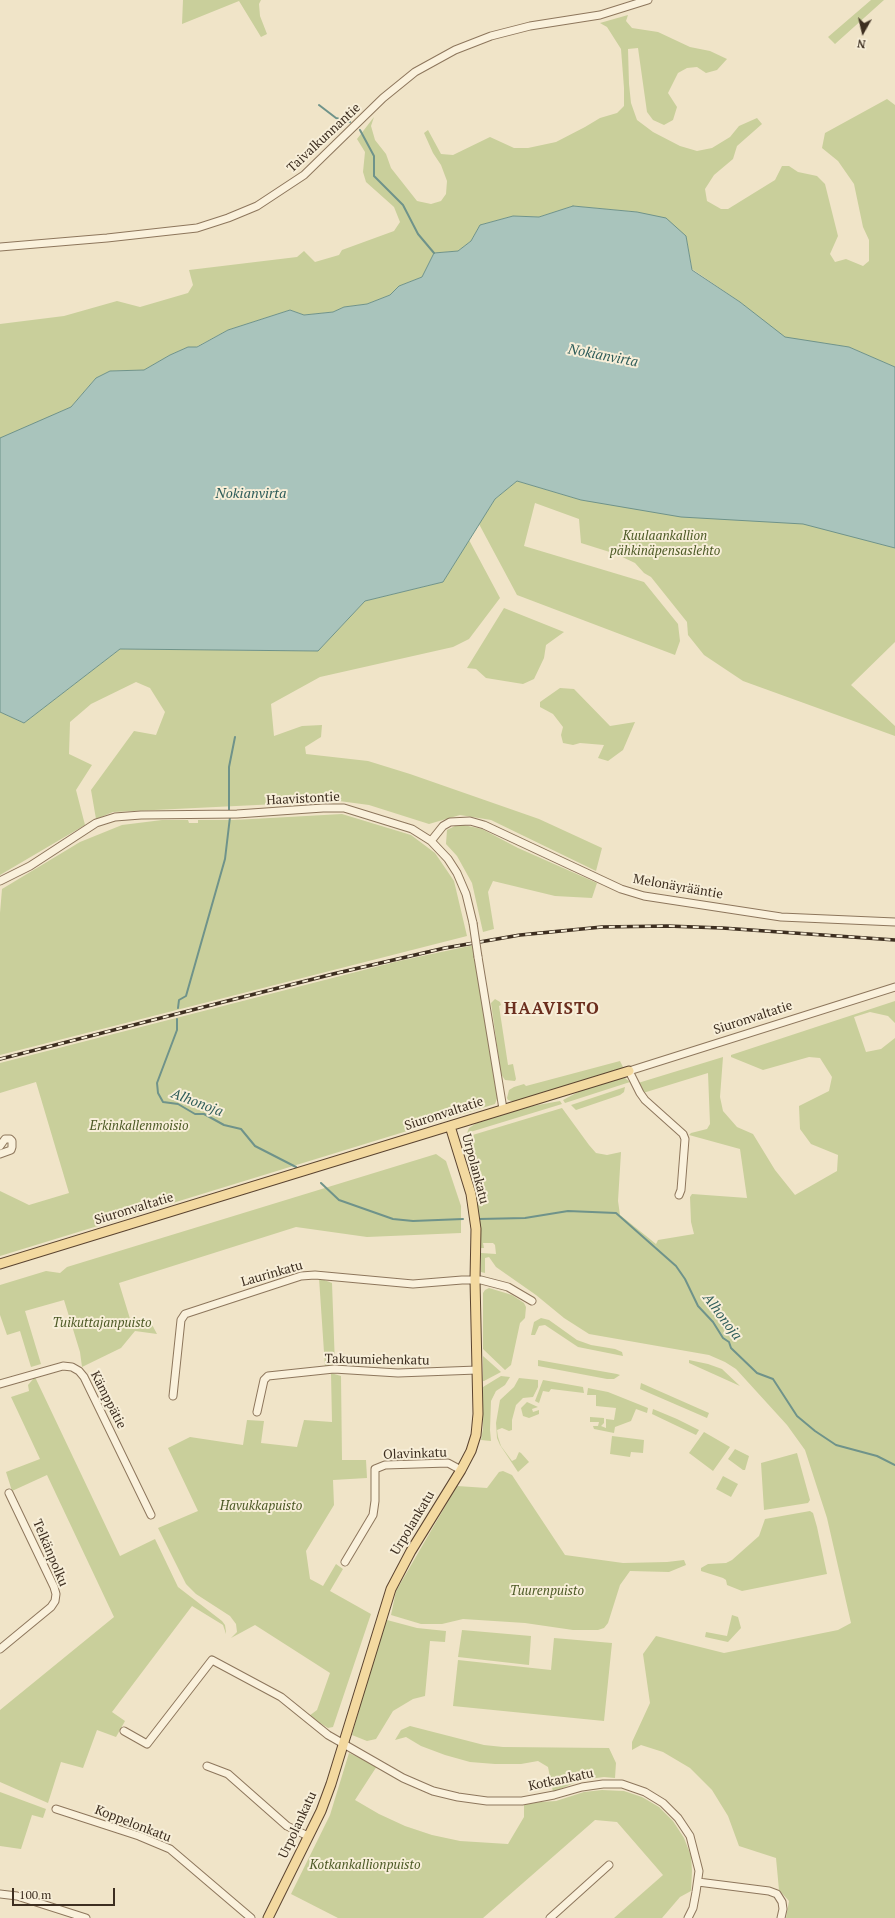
<!DOCTYPE html>
<html>
<head>
<meta charset="utf-8">
<style>
  body { margin:0 }
  #map { position:relative; width:895px; height:1918px; overflow:hidden; background:#f0e4c8; font-family:"PT Serif",serif }
  canvas { display:block }
  .north { position:absolute; left:843px; top:12px; width:40px; height:40px; -webkit-text-stroke:3px #f7eed8; paint-order:stroke; rotate:188deg; font-size:11px; font-weight:700; line-height:16px; text-align:center; color:#3d2e20 }
  .north::after { content:''; display:block; margin:auto; width:14px; height:18px; background:#3d2e20; clip-path:polygon(50% 0,100% 100%,50% 72%,0 100%) }
  .scale { position:absolute; left:12px; top:1888px; width:103px; height:18px; box-sizing:border-box; border:2px solid #3d2e20; border-top:0; padding-left:5px; font-size:12px; line-height:14px; white-space:nowrap; color:#3d2e20; -webkit-text-stroke:3px #f7eed8; paint-order:stroke }
</style>
</head>
<body>
<div id="map">
<canvas width="895" height="1918"></canvas>
<div class="north">N</div>
<div class="scale">100 m</div>
</div>
<script>
const ctx = document.querySelector('canvas').getContext('2d');
ctx.lineJoin = 'round';
function paint(path, color) { ctx.fillStyle = color; ctx.fill(path, 'evenodd'); }
const poly = rows => new Path2D(rows.map(r => 'M' + r).join(''));
function trace(path, color, width, dash) { ctx.strokeStyle = color; ctx.lineWidth = width; ctx.lineCap = dash ? 'butt' : 'round'; ctx.setLineDash(dash || []); ctx.stroke(path); }
function write(font, color, halo, rows, align = 'center') {
  ctx.font = font + ' "PT Serif",serif'; ctx.lineWidth = 4; ctx.setLineDash([]); ctx.textBaseline = 'middle'; ctx.strokeStyle = halo; ctx.fillStyle = color; for (const [text, x, y, turn = 0] of rows) {
    ctx.save(); ctx.translate(x, y); ctx.rotate((+turn || 0) * Math.PI / 180); ctx.textAlign = isNaN(turn) ? turn : align; if (halo) ctx.strokeText(text, 0, 0); ctx.fillText(text, 0, 0); ctx.restore();
  }
}
const green = poly([
  [183,0,261,0,259,4,260,16,267,34,261,37,239,1,182,24],
  [871,0,884,0,835,44,828,37],
  [628,15,626,21,632,28,658,32,690,47,710,51,727,59,717,70,706,73,697,67,687,68,678,73,668,93,677,107,673,120,664,125,653,120,647,112,638,48,628,49,629,84,631,103,637,120,653,132,680,146,697,151,712,148,730,137,739,126,757,118,762,124,737,146,733,159,714,175,705,189,707,201,721,209,728,209,775,180,782,166,789,166,798,172,817,176,825,184,838,236,830,254,835,262,846,259,863,266,869,261,869,240,863,227,854,184,838,161,822,148,825,133,887,99,895,105,895,367,849,347,785,338,740,302,692,269,686,236,637,212,573,206,539,217,513,216,480,225,471,241,458,251,434,253,422,277,399,286,390,295,367,304,344,307,333,312,304,315,290,310,228,330,196,347,188,347,170,355,144,370,110,371,96,378,71,407,0,439,0,324,64,316,117,301,140,307,188,293,193,285,189,270,297,257,304,251,315,262,339,255,342,250,394,231,400,222,394,207,366,182,363,172,365,152,357,139,374,117,371,126,375,140,386,154,391,168,417,201,431,204,441,201,446,194,447,181,441,165,433,153,424,133,428,130,441,154,453,155,490,137,514,148,528,148,556,142,585,127,600,118,617,113,624,106,624,88,621,49,607,27,600,23],
  [517,481,581,500,796,520,895,548,895,642,851,685,895,726,895,736,743,681,704,655,688,635,687,622,651,577,644,573,635,563,616,554,581,543,579,519,535,503,524,546,644,582,678,624,680,641,675,655,517,595,479,524,495,499],
  [469,540,500,598,469,639,453,647,320,677,271,704,274,736,302,726,322,725,321,737,305,747,306,754,368,761,410,774,539,819,602,848,596,871,491,820,460,815,429,824,369,805,339,801,113,812,96,819,91,790,134,731,156,735,165,712,150,688,136,682,91,704,70,722,69,754,92,765,76,790,85,825,0,875,0,712,24,723,120,649,318,651,365,601,443,582],
  [504,608,564,632,546,645,544,658,534,679,523,684,486,678,476,669,467,668],
  [560,688,574,689,610,726,635,722,623,750,608,761,598,758,604,745,580,743,573,745,563,743,561,735,563,727,553,714,540,707,540,702],
  [342,814,411,835,435,853,454,881,467,936,0,1055,0,913,2,889,80,842,122,825,162,820,188,820,189,823,198,823,198,820,234,820],
  [459,824,482,829,518,848,597,883,592,898,555,896,493,881,488,892,494,929,483,932,472,883,457,856,446,844,447,830],
  [474,945,498,1096,495,1104,0,1256,0,1191,29,1205,69,1193,36,1082,0,1093,0,1063,399,961],
  [495,999,500,1002,501,1005,499,1006,508,1065,513,1064,516,1079,515,1081,505,1080,501,1074,491,1003],
  [895,1001,895,1023,888,1016,870,1012,854,1017,866,1052,881,1049,895,1038,895,1918,786,1918,789,1901,779,1890,776,1858,739,1846,728,1816,712,1790,690,1768,663,1752,641,1745,632,1750,632,1742,650,1703,643,1654,656,1636,724,1653,838,1630,851,1623,827,1518,805,1450,787,1425,736,1369,725,1362,709,1355,589,1334,564,1318,536,1295,496,1267,489,1257,485,1258,485,1273,481,1272,481,1253,496,1254,495,1245,493,1243,483,1243,484,1248,481,1248,477,1195,464,1147,466,1137,562,1108,589,1145,596,1153,607,1155,621,1152,618,1201,620,1215,656,1244,658,1240,694,1234,691,1222,690,1197,692,1194,747,1198,740,1149,689,1135,691,1133,707,1129,710,1124,708,1073,643,1093,638,1083,723,1057,720,1097,723,1111,737,1127,753,1134,775,1170,795,1195,837,1171,838,1155,811,1144,800,1129,799,1106,829,1091,832,1077,820,1058,809,1057,763,1070,731,1057,731,1055],
  [620,1061,624,1069,515,1102,508,1100,507,1098,509,1090,514,1087,524,1084,526,1086],
  [621,1078,625,1078,630,1082,565,1103,563,1100,582,1090],
  [625,1087,624,1092,620,1095,576,1110,571,1105],
  [560,1101,562,1104,467,1133,469,1128,478,1122,527,1107],
  [436,1154,446,1161,461,1206,461,1233,367,1237,296,1227,119,1283,131,1322,149,1319,157,1334,135,1331,121,1348,82,1367,80,1352,64,1300,25,1311,41,1364,31,1367,20,1331,7,1335,0,1315,0,1285,46,1271,60,1273,67,1267],
  [319,1278,332,1283,335,1366,325,1367],
  [489,1288,512,1295,524,1303,526,1307,525,1318,520,1323,511,1365,505,1370,483,1349,483,1293,485,1290],
  [541,1318,549,1320,577,1340,591,1345,615,1349,622,1352,623,1356,578,1347,545,1325,539,1326,535,1335,531,1335,534,1322],
  [483,1356,501,1372,484,1381,483,1381],
  [538,1360,617,1374,620,1375,614,1379,607,1379,538,1366],
  [689,1360,708,1364,722,1369,740,1386,689,1363],
  [331,1373,341,1376,342,1460,366,1460,367,1478,333,1480,334,1505,306,1551,310,1579,323,1586,336,1564,343,1569,330,1591,371,1614,333,1727,328,1728,309,1716,317,1710,330,1673,255,1625,231,1638,237,1632,236,1624,230,1616,196,1594,186,1584,158,1528,198,1511,168,1448,190,1437,243,1445,247,1420,264,1421,261,1443,297,1447,304,1420,332,1422],
  [501,1376,510,1377,505,1385,496,1391,491,1401,490,1430,491,1441,481,1440,483,1428,483,1387],
  [35,1377,120,1556,155,1539,178,1587,222,1621,225,1625,226,1632,226,1634,223,1625,192,1606,112,1712,125,1721,116,1737,97,1730,83,1768,61,1762,48,1803,0,1782,0,1710,114,1617,47,1475,12,1491,6,1472,40,1459,11,1397,29,1391,28,1385],
  [519,1378,538,1380,538,1387,533,1397,523,1398,516,1405,512,1420,512,1430,509,1431,502,1428,497,1430,498,1437,501,1446,512,1461,516,1459,519,1452,521,1453,529,1462,518,1472,500,1445,497,1438,496,1423,500,1400,514,1387],
  [543,1380,583,1387,584,1393,551,1389,549,1392,543,1391,539,1403,535,1401],
  [641,1383,709,1413,707,1418,640,1389],
  [588,1388,608,1392,648,1408,647,1413,636,1409,631,1421,615,1427,614,1433,594,1429,593,1426,598,1426,599,1422,590,1422,590,1417,604,1418,604,1423,601,1426,606,1428,606,1419,614,1420,616,1408,596,1406,596,1395,587,1395],
  [527,1402,538,1407,532,1409,533,1412,539,1410,539,1414,529,1418,523,1416,521,1408],
  [653,1409,677,1419,699,1430,696,1435,652,1414],
  [704,1432,730,1447,713,1471,689,1453],
  [612,1436,644,1440,643,1453,631,1452,630,1457,610,1454],
  [735,1449,749,1456,745,1470,743,1470,728,1459],
  [797,1453,810,1500,808,1503,764,1510,761,1463],
  [503,1471,512,1475,565,1555,623,1563,667,1562,684,1560,686,1565,669,1572,630,1571,620,1585,608,1623,604,1628,598,1630,573,1630,525,1623,463,1619,442,1624,421,1624,391,1615,396,1591,457,1486,487,1488,499,1472],
  [723,1476,738,1484,731,1497,716,1489],
  [810,1511,813,1513,817,1527,827,1574,742,1591,727,1585,726,1580,723,1578,701,1571,701,1568,708,1564,726,1563,732,1560,759,1536,765,1519],
  [732,1615,738,1617,741,1628,728,1642,705,1637,706,1632,727,1636],
  [387,1620,417,1628,446,1631,445,1642,430,1641,425,1696,413,1699,393,1711,376,1739,367,1741,352,1735,381,1631],
  [462,1630,531,1636,529,1665,458,1657],
  [554,1638,612,1643,604,1721,453,1706,458,1660,551,1670],
  [410,1726,484,1745,503,1747,609,1748,616,1763,615,1778,604,1777,581,1780,553,1792,548,1767,538,1761,521,1764,495,1764,470,1762,445,1755,421,1746,406,1737,395,1740,401,1730],
  [349,1753,377,1766,355,1800,379,1814,405,1826,432,1835,460,1841,508,1844,524,1817,524,1803,556,1801,584,1792,602,1790,624,1791,642,1797,659,1807,673,1821,684,1838,691,1856,692,1871,691,1891,680,1897,662,1918,614,1918,663,1875,617,1822,595,1820,483,1918,338,1918,291,1894,330,1815],
  [0,1792,46,1809,43,1818,32,1815,21,1849,0,1846]
]);
const water = poly([
  [573,206,637,212,666,218,686,236,692,270,740,302,785,337,849,347,895,367,895,548,803,524,681,517,581,500,517,481,495,499,443,582,365,601,318,651,120,649,24,723,0,712,0,438,71,407,96,378,110,371,144,370,170,355,188,347,197,347,228,330,290,310,304,315,333,312,344,307,367,304,390,295,399,286,422,277,434,253,458,251,471,241,480,225,513,216,539,217,573,206]
]);
const stream = poly([
  [319,105,336,118,350,122],
  [360,130,374,156,374,176,403,205,418,234,434,253],
  [229,811,229,767,235,737],
  [178,1008,179,1000,186,996,225,859,230,817],
  [177,1019,177,1030,157,1083,158,1093,163,1102,178,1104,195,1114,204,1114,224,1125,241,1129,255,1146,296,1167],
  [321,1183,339,1200,393,1219,413,1221,463,1219],
  [479,1219,525,1218,568,1211,616,1213,676,1266,685,1279,698,1306,713,1322,723,1338,729,1342,731,1348,757,1373,773,1379,797,1416,815,1431,836,1445,877,1456,895,1465]
]);
const minor = poly([
  [0,247,107,238,197,228,228,218,257,206,304,175,383,98,415,72,455,50,491,36,530,26,600,15,648,0],
  [431,841,443,826,450,822,470,821,484,825,621,889,644,896,781,917,895,922],
  [0,881,30,866,96,823,115,817,141,815,237,814,323,808,344,808,412,829,431,841,448,859,457,873,466,894,473,923],
  [478,957,503,1109],
  [0,1146,5,1139,10,1139,12,1141,12,1147,11,1150,0,1154],
  [679,1195,681,1190,685,1139,683,1134,645,1100,640,1093,629,1071,895,987],
  [0,1384,63,1366,72,1367,79,1371,84,1377,151,1515],
  [173,1396,181,1320,185,1314,301,1276,315,1275,413,1284,462,1280,481,1280,508,1287,532,1301],
  [257,1412,264,1380,268,1376,334,1369,398,1373,477,1370],
  [345,1562,373,1515,375,1501,375,1469,385,1465,448,1463,461,1470],
  [0,1649,51,1607,55,1601,56,1594,54,1587,9,1493],
  [124,1731,147,1744,212,1660,281,1697,328,1735,403,1778,433,1791,458,1797,487,1801,522,1801,554,1795,582,1787,603,1784,622,1784,645,1792,663,1803,678,1818,690,1836,699,1871,696,1892,693,1908,688,1918],
  [207,1766,228,1774,287,1826,308,1836],
  [56,1809,139,1836,170,1849,251,1918],
  [698,1882,769,1891,777,1894,782,1902,783,1909,781,1918],
  [0,1894,17,1896,86,1918],
  [550,1918,609,1865]
]);
const major = poly([
  [0,1264,629,1071],
  [268,1918,321,1811,331,1784,391,1589,411,1551,461,1470,471,1451,476,1435,478,1414,475,1280,476,1229,471,1194,450,1126]
]);
const rail = poly([
  [0,1059,333,974,445,948,520,935,602,927,667,926,722,928,895,940]
]);
const minorBridge = poly([
  [473,923,478,957]
]);
const streetNames = [
  ["Taivalkunnantie",324,138,-43],
  ["Haavistontie",303,799,-3],
  ["Melonäyrääntie",678,887,10],
  ["Siuronvaltatie",753,1018,-18],
  ["Siuronvaltatie",444,1114,-18],
  ["Urpolankatu",475,1169,75],
  ["Siuronvaltatie",134,1209,-17],
  ["Laurinkatu",272,1274,-16],
  ["Takuumiehenkatu",377,1360,1],
  ["Kämppätie",108,1400,63],
  ["Olavinkatu",415,1454,-2],
  ["Urpolankatu",413,1523,-59],
  ["Telkänpolku",50,1553,67],
  ["Kotkankatu",561,1780,-12],
  ["Koppelonkatu",133,1824,21],
  ["Urpolankatu",298,1825,-65]
];
const parkNames = [
  ["Kuulaankallion",665,536],
  ["pähkinäpensaslehto",665,551],
  ["Erkinkallenmoisio",139,1126],
  ["Tuikuttajanpuisto",102,1323],
  ["Havukkapuisto",261,1506],
  ["Tuurenpuisto",547,1591],
  ["Kotkankallionpuisto",365,1865]
];
const waterNames = [
  ["Nokianvirta",603,356,11],
  ["Nokianvirta",251,494],
  ["Alhonoja",197,1103,21],
  ["Alhonoja",722,1317,53]
];
const districtNames = [
  ["HAAVISTO",552,1009]
];
paint(green, '#c9cf9b');
paint(water, '#a9c4bc');
trace(water, '#6f938a', 1);
trace(stream, '#6f938a', 2);
trace(minor, '#8d765c', 9);
trace(major, '#5b4430', 11);
trace(minor, '#faf1dc', 7);
trace(major, '#f3d9a0', 9);
trace(rail, '#3d2e20', 3.5);
trace(rail, '#f7eed8', 2, [6]);
trace(minorBridge, '#8d765c', 9, []);
trace(minorBridge, '#faf1dc', 7);
write('13px', '#3d2e20', '#f7eed8', streetNames);
write('italic 13px', '#4d5a26', '#f7eed8', parkNames);
write('italic 14px', '#2f5d5a', '#f7eed8', waterNames);
ctx.letterSpacing = '1px';
write('bold 17px', '#6b2e1e', '#f7eed8', districtNames);
ctx.letterSpacing = '0px';
</script>
</body>
</html>
